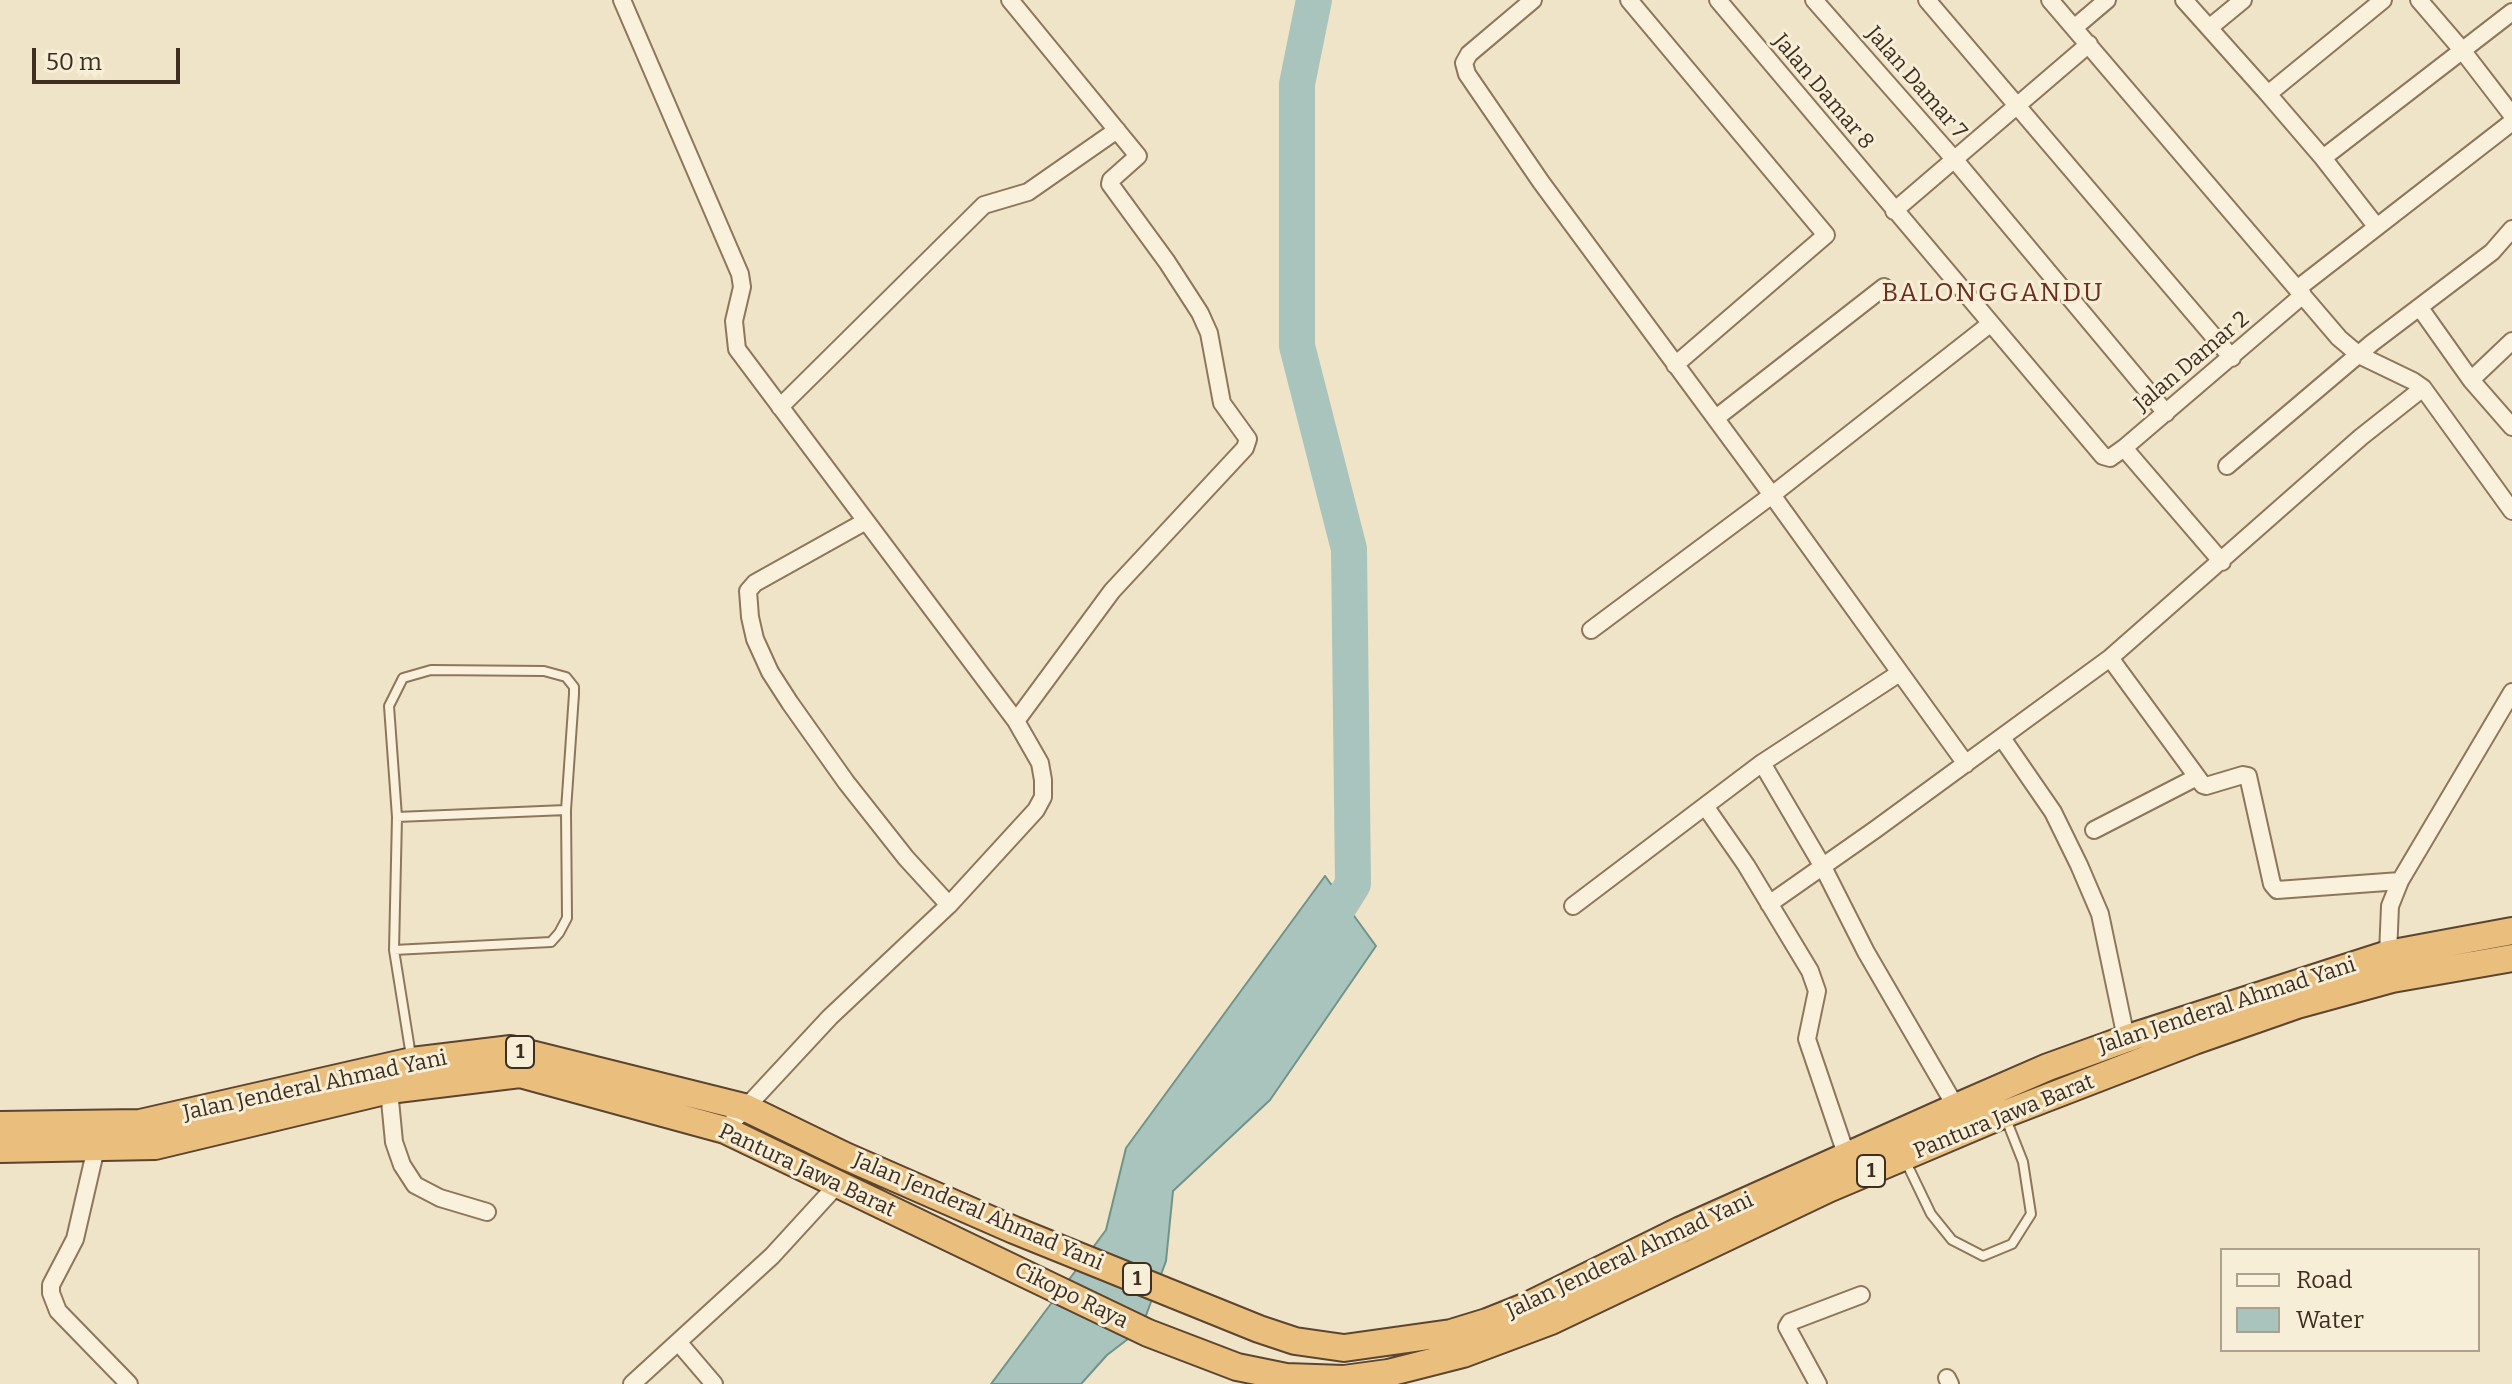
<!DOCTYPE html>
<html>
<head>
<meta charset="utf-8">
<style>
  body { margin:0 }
  #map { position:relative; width:2512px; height:1384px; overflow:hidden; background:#f0e4c8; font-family:Bitter,serif }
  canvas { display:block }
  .legend { position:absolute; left:2220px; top:1248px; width:260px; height:104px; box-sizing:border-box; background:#f7eed8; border:2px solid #ada18e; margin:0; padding:10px 14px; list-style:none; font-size:24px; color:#3d2e20 }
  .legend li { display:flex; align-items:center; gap:16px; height:40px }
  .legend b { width:40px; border:2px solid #ada18e }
  .scale { position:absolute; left:32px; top:48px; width:148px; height:36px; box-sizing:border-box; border:4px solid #3d2e20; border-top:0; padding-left:10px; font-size:24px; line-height:28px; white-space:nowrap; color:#3d2e20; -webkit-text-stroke:6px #f7eed8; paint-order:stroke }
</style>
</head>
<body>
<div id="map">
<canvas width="2512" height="1384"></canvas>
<ul class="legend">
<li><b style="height:10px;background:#faf1dc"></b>Road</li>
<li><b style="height:22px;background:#a9c4bc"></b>Water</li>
</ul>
<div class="scale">50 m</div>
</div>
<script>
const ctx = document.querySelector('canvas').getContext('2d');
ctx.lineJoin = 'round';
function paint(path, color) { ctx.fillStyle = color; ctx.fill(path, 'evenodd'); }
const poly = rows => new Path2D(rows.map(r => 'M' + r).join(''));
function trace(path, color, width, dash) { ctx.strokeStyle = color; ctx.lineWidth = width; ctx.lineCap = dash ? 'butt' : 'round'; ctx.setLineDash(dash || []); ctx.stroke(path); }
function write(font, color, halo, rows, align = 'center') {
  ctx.font = font + ' Bitter,serif'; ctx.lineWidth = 6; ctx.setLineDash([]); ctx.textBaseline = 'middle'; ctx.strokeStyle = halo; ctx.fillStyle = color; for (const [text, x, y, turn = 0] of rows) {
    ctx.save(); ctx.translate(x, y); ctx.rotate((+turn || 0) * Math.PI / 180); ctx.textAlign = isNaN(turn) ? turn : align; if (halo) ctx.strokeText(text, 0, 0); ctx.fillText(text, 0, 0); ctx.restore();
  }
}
const water = poly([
  [1325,876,1376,946,1270,1100,1173,1191,1166,1261,1141,1329,1107,1355,1081,1384,991,1384,1106,1230,1126,1148,1325,876]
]);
const river = poly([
  [1314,0,1297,84,1297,346,1349,549,1353,884,1316,943]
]);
const service = poly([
  [397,817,566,810],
  [394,950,551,942,559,933,567,918,566,810,574,694,574,687,566,677,544,671,431,670,403,678,389,706,397,817,394,950,411,1056],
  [1905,1160,1931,1214,1952,1240,1983,1256,2012,1244,2031,1214,2023,1162,2006,1119]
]);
const minor = poly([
  [622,0,740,274,742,287,734,321,737,349,1016,721,1040,763,1043,780,1043,797,1036,810,949,905,830,1017,725,1130],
  [1010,0,1138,156,1111,180,1110,184,1167,262,1200,313,1209,333,1222,403,1248,439,1245,448,1112,591,1016,721],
  [1533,0,1469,54,1464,63,1467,74,1541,182,1772,495,1966,764],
  [1629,0,1826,235,1675,365],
  [1718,0,2103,456,2110,458,2124,448,2303,295],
  [1814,0,1954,159,2166,413],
  [1927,0,2232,358],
  [2050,0,2339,338,2359,355,2413,381,2423,388,2512,511],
  [2184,0,2268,94],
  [2419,0,2462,50,2512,115],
  [2074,28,2107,0],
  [2209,28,2243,0],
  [2323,158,2512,12],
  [1894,211,2089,44],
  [2376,226,2323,158,2268,94,2383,0],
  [2297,289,2512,122],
  [2420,308,2471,380,2512,427],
  [2471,380,2512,341],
  [780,407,984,205,1028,192,1117,130],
  [1716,418,1884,287],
  [2124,448,2222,562],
  [2227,466,2372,343,2492,252,2512,229],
  [866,521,755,583,748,591,750,617,755,639,770,672,790,703,846,782,906,858,949,905],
  [1591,630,1772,495,1990,324],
  [2110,658,2203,785,2206,786,2243,775,2248,776,2272,884,2277,890,2400,881],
  [2002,738,2053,812,2079,865,2100,914,2126,1038],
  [1762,763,1823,867,1866,952,1956,1107],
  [2094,830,2195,778],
  [1769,904,1876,829,2110,658,2361,437,2423,388],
  [1573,906,1705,806],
  [2388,954,2390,906,2400,881,2512,692],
  [389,1090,394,1142,402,1165,415,1185,440,1198,487,1212],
  [96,1148,75,1239,51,1285,51,1293,58,1311,129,1384],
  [1847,1157,1807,1039,1817,991,1810,971,1746,865,1705,806,1762,763,1898,674],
  [679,1343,714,1384],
  [1947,1378,1950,1384],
  [632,1384,772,1256,837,1185],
  [1818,1384,1787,1327,1790,1322,1861,1295]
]);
const trunk = poly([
  [0,1125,140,1123,412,1061,511,1049,744,1107,845,1156,1014,1230,1259,1329,1295,1341,1344,1348,1451,1333,1487,1322,1527,1306,1681,1230,1956,1107,2048,1067,2134,1036,2388,954,2512,931],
  [0,1149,155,1146,389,1090,520,1074,725,1130,1148,1333,1237,1367,1286,1377,1344,1379,1388,1373,1463,1354,1551,1321,1828,1189,2005,1114,2194,1041,2297,1005,2392,979,2512,958]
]);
const shields = [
  [520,1052,28],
  [1871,1171,28],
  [1137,1279,28]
];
const shieldNames = [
  ["1",520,1052],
  ["1",1871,1171],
  ["1",1137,1279]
];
const streetNames = [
  ["Jalan Damar 7",1916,83,49],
  ["Jalan Damar 8",1823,92,50],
  ["Jalan Damar 2",2192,362,-40],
  ["Jalan Jenderal Ahmad Yani",2227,1006,-18],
  ["Jalan Jenderal Ahmad Yani",315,1086,-12],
  ["Pantura Jawa Barat",2004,1117,-22],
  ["Pantura Jawa Barat",807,1171,25],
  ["Jalan Jenderal Ahmad Yani",978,1212,23],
  ["Jalan Jenderal Ahmad Yani",1630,1256,-25],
  ["Cikopo Raya",1071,1296,26]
];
const quarterNames = [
  ["BALONGGANDU",1993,294]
];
paint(water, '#a9c4bc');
trace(water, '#6f938a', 2);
trace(river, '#a9c4bc', 36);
trace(service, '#8d765c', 12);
trace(minor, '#8d765c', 20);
trace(trunk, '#5b4430', 30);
trace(service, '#faf1dc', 8);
trace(minor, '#faf1dc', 16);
trace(trunk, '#eabe7c', 26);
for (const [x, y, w] of shields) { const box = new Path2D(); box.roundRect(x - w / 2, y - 16, w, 32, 6); ctx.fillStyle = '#f7eed8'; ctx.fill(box); trace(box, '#3d2e20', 2); }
write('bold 20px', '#3d2e20', null, shieldNames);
write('22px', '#3d2e20', '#f7eed8', streetNames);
ctx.letterSpacing = '2px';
write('26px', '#6b2e1e', '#f7eed8', quarterNames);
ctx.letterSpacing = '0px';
</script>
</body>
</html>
